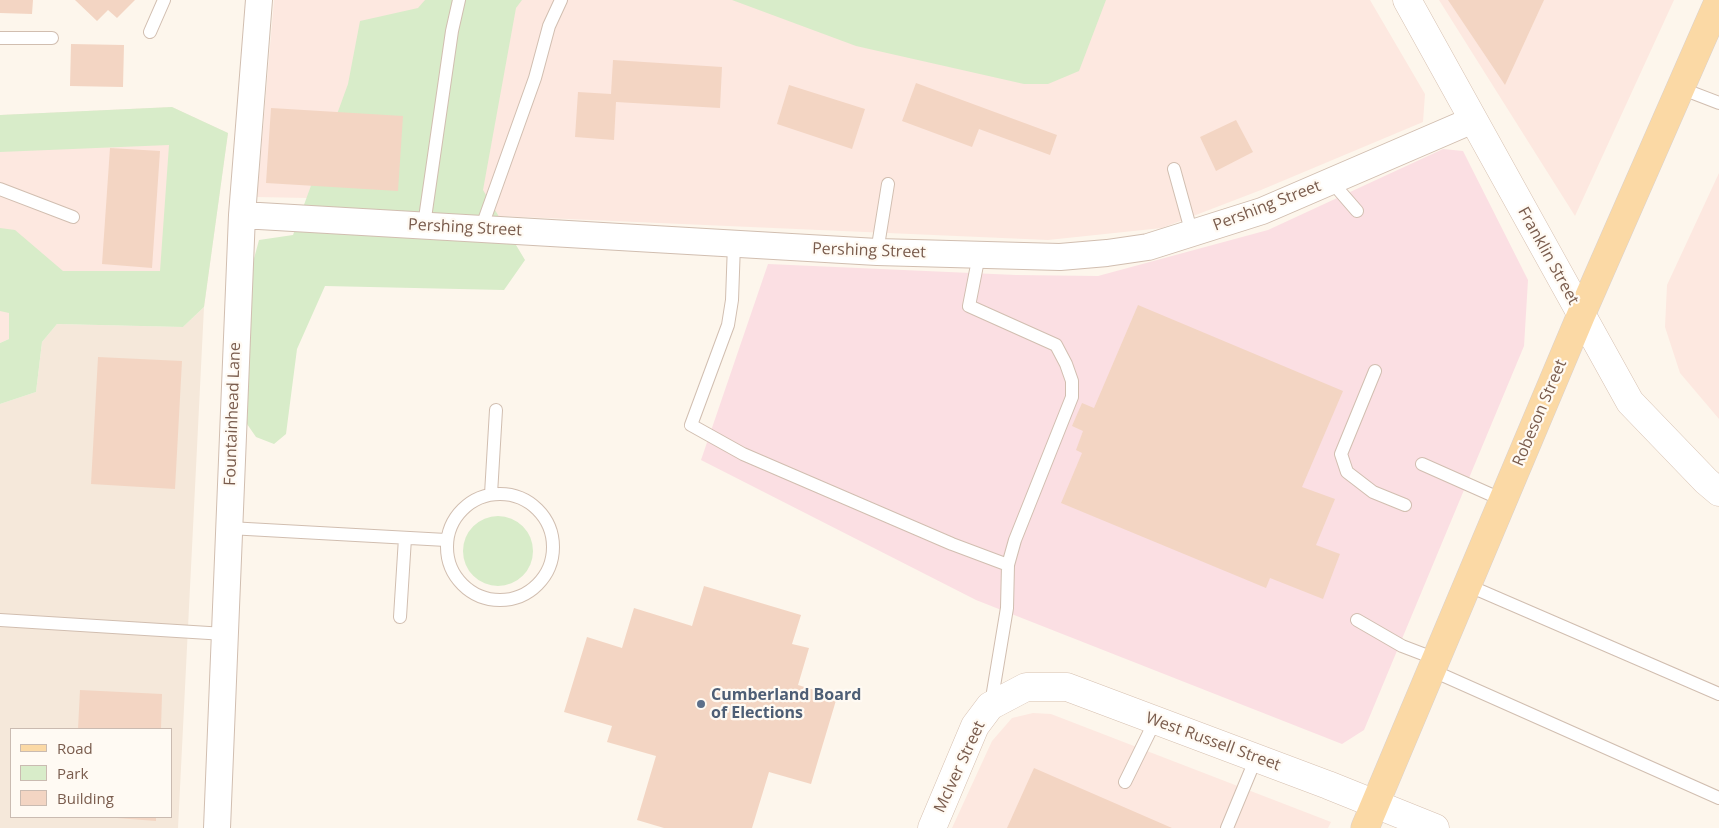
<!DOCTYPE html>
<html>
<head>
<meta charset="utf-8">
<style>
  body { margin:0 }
  #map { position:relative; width:1719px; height:828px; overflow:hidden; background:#fdf6ec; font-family:"Open Sans",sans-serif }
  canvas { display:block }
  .legend { position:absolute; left:10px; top:728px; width:162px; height:90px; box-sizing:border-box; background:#fffaf3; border:1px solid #cabbb1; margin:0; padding:6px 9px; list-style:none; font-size:15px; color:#7a5c4d }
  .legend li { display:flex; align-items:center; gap:10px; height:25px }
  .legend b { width:25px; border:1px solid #cabbb1 }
</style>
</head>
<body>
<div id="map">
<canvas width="1719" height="828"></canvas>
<ul class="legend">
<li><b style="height:6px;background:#fbd9a5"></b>Road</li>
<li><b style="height:14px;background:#d8ecc9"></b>Park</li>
<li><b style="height:14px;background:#f3d5c3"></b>Building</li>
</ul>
</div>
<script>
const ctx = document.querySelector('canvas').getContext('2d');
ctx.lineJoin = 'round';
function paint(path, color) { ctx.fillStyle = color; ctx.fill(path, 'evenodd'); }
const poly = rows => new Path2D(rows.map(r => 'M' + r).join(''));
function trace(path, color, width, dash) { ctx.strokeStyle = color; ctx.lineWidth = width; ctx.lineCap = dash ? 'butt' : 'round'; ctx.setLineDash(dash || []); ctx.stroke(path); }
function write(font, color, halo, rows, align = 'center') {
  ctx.font = font + ' "Open Sans",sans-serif'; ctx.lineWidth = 4.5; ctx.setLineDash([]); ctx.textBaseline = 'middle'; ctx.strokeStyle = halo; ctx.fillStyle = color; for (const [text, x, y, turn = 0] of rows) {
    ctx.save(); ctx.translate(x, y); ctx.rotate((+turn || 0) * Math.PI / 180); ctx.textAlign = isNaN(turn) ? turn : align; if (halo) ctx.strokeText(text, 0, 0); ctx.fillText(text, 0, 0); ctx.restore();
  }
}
const residential = poly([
  [204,307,178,828,0,828,0,404,36,392,42,342,57,324,183,327],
  [11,729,171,729,171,817,11,817]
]);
const commercial = poly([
  [274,0,1370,0,1425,94,1423,122,1261,190,1162,228,1048,240,499,216,307,198,257,197],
  [1439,0,1674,0,1575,216,1512,116],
  [172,107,228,133,204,307,9,313,9,339,0,343,0,115],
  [1719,173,1719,419,1680,373,1665,327,1667,285],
  [1033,713,1051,714,1331,822,1328,828,952,828,992,741,1012,718]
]);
const medical = poly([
  [1443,149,1463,151,1528,280,1524,346,1364,730,1342,744,976,600,701,460,768,264,1016,275,1098,276,1268,230]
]);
const green = poly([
  [425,0,522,0,516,8,483,190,525,260,504,290,325,286,297,349,286,434,274,444,256,437,247,424,252,266,259,240,293,235,348,84,360,21,418,8],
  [732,0,1106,0,1079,71,1048,84,1024,84,856,46],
  [172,107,228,133,204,307,183,327,57,324,42,342,36,392,0,404,0,343,9,339,9,313,0,311,0,228,15,230,63,271,160,271,169,145,0,152,0,115],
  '463 551a35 35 0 1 1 70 0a35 35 0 1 1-70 0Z'
]);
const building = poly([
  [0,0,33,0,32,14,0,13],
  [75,0,135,0,117,18,108,10,97,21],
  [1448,0,1544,0,1505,85],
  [71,44,124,45,123,87,70,86],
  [613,60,722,67,720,108,616,102,614,140,575,137,578,92,611,94],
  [916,83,1057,135,1050,155,979,129,972,147,902,121],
  [789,85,865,109,852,149,777,124],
  [271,108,403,116,398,191,266,183],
  [1236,120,1253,152,1216,171,1200,137],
  [110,148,160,151,152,268,102,264],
  [1138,305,1343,391,1302,487,1335,499,1316,545,1340,554,1323,599,1270,578,1266,588,1061,503,1082,453,1076,450,1083,431,1072,426,1082,403,1094,408],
  [98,357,182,361,175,489,91,484],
  [704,586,801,615,792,644,809,648,798,685,837,697,811,784,769,772,752,828,664,828,637,820,656,756,607,742,612,726,564,712,587,637,622,648,634,608,692,626],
  [80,690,162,694,161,729,78,729],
  [1034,768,1172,828,1007,828],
  [104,817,156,817,156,821]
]);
const lane = poly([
  [150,32,164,0],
  [0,38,52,38],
  [1680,88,1719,103],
  [1174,169,1192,234],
  [1331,181,1357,211],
  [0,189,73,217],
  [424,225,452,31,459,0],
  [481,229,535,78,549,26,561,0],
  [734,244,732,300,728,325,691,425,743,454,952,544,1008,565],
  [877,252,888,184],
  [979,255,969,306,1056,345,1066,364,1072,381,1072,397,1015,540,1008,565,1007,608,991,704],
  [1375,371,1341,454,1347,472,1373,492,1405,505],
  [1422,464,1503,500],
  '447 547a53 53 0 1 1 106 0a53 53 0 1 1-106 0Z',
  [491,494,496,410],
  [229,528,446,540],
  [1467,585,1719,694],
  [400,617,405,538],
  [0,620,225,634],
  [1357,620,1402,646,1436,659],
  [1431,670,1719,798],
  [1125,782,1155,721],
  [1227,828,1256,758]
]);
const street = poly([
  [242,215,877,252,1060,257,1107,253,1148,247,1262,211,1473,120],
  [217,828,242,215,259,0]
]);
const secondary = poly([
  [1407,0,1630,402,1706,481,1719,492],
  [932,828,975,726,990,706,1026,687,1067,687,1328,785,1435,828]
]);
const primary = poly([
  [1365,828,1581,315,1719,0]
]);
const markers = [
  [701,704,5,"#5c6f8a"]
];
const streetNames = [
  ["Pershing Street",1267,206,-21],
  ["Pershing Street",465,228,3],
  ["Pershing Street",869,251,2],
  ["Franklin Street",1548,256,61],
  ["Robeson Street",1540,413,-67],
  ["Fountainhead Lane",233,414,-88],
  ["West Russell Street",1213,742,20],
  ["McIver Street",960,767,-65]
];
const serviceNames = [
  ["Cumberland Board",711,695],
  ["of Elections",711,713]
];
paint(residential, '#f5e8da');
paint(commercial, '#fde8e0');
paint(medical, '#fbdfe3');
paint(green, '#d8ecc9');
paint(building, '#f3d5c3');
trace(lane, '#d1beb0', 14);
trace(street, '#d1beb0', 28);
trace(secondary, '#d6c0b0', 29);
trace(primary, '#dad1cd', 29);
trace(lane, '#fff', 12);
trace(street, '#fff', 26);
trace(secondary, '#fff', 28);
trace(primary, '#fbd9a5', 28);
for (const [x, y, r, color] of markers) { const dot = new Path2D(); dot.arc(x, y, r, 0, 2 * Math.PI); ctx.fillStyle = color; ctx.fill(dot); trace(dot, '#fffaf3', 2); }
write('16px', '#7a5c4d', '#fffaf3', streetNames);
write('bold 16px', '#4e5e75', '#fffaf3', serviceNames, 'left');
</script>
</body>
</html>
